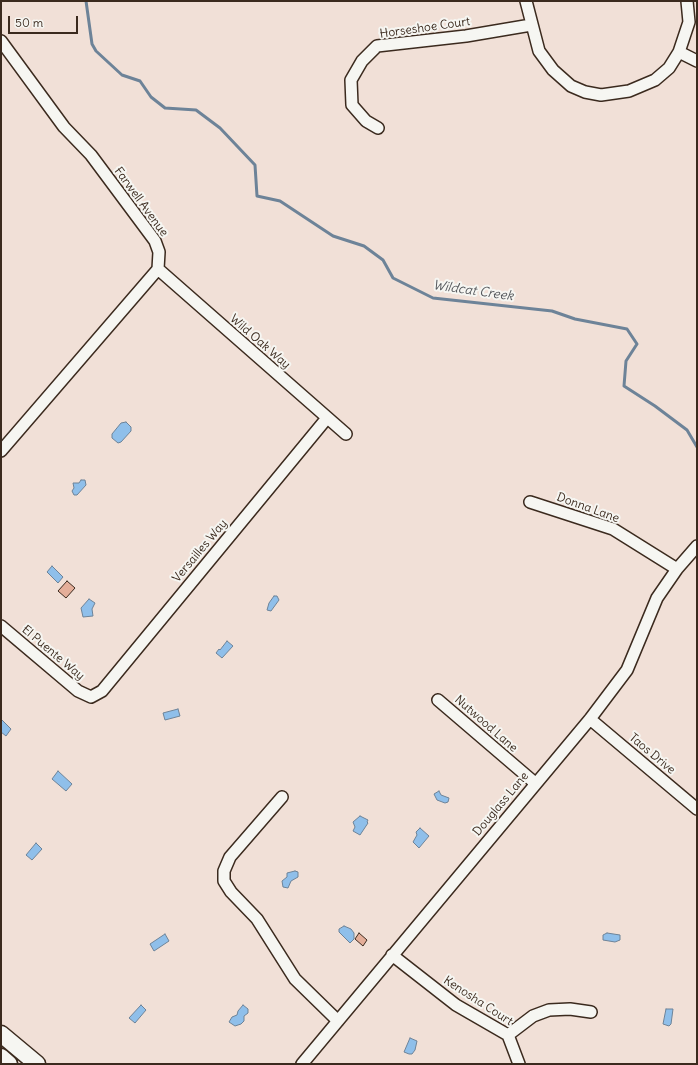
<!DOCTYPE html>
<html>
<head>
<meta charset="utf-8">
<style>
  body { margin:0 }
  #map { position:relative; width:698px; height:1065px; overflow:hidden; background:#f1e0d7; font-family:Delius,sans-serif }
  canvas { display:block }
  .frame { position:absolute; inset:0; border:2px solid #3b2a1e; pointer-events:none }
  .scale { position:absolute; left:8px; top:16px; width:70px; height:18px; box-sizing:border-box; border:2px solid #3b2a1e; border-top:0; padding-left:5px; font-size:12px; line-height:14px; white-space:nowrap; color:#3b2a1e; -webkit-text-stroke:3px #f6f6f2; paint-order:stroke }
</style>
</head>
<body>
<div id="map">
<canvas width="698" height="1065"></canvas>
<div class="frame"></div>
<div class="scale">50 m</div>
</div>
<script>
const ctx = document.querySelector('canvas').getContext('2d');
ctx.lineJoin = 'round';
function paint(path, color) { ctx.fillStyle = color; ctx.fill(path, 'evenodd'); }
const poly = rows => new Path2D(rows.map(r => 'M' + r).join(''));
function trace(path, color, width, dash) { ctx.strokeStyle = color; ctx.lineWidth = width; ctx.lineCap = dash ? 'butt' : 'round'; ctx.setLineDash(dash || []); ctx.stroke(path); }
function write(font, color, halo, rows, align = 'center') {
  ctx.font = font + ' Delius,sans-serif'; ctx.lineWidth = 4; ctx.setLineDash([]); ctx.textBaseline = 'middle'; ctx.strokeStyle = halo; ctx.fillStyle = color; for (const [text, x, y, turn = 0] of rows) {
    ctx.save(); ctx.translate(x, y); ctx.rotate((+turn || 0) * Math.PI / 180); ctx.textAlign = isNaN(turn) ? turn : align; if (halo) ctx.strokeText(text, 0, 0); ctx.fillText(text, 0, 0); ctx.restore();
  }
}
const water = poly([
  [126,422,131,427,131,431,121,442,118,443,112,438,112,434,121,423,126,422],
  [81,480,85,480,86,485,77,495,74,495,72,491,74,488,73,483,79,483,81,480],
  [52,566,63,577,58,583,47,572,52,566],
  [274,596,277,596,279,600,271,611,267,610,269,603,274,596],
  [89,599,95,603,92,609,93,616,83,617,81,608,89,599],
  [227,641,233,646,222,658,216,653,219,649,220,650,227,641],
  [178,709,180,716,165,720,163,713,178,709],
  [1,719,11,729,6,736,1,732,1,719],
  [58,771,72,784,66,791,52,779,58,771],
  [439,791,441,795,449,798,448,802,445,803,437,800,434,794,439,791],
  [360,816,368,820,367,822,368,823,360,835,353,831,355,827,353,822,360,816],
  [420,828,429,836,419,848,413,842,417,835,416,832,420,828],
  [36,843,42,849,32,860,26,855,36,843],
  [295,871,298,872,298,877,291,881,288,888,283,887,282,881,287,877,287,873,295,871],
  [344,926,351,929,354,933,354,939,350,943,339,932,339,929,344,926],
  [607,933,620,935,620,940,615,942,603,940,603,935,607,933],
  [165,934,169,941,154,951,150,944,165,934],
  [141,1005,146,1010,135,1023,129,1018,141,1005],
  [243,1005,248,1009,248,1013,244,1016,244,1021,241,1024,235,1026,229,1022,232,1017,237,1015,238,1011,243,1005],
  [666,1009,673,1009,671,1024,669,1026,663,1024,666,1009],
  [410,1038,417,1041,415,1050,412,1054,409,1054,404,1052,410,1038]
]);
const stream = poly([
  [86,1,92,44,96,51,122,75,140,81,151,97,165,108,196,110,220,128,255,165,257,196,280,201,333,236,364,246,383,260,393,278,433,298,552,311,575,319,627,329,637,344,626,361,624,386,655,406,687,430,697,447]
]);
const building = poly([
  [67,581,75,588,66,598,58,591,67,581],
  [359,933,367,940,363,946,355,939,359,933]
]);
const minor = poly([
  [526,1,539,51,553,70,571,86,585,92,601,95,629,91,655,80,669,68,679,52,689,22,687,1],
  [1,41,64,127,91,155,155,241,159,252,158,269,1,451],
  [679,52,697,61],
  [378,128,366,121,352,105,351,80,362,61,377,46,466,36,531,25],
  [158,269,346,434],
  [530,502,613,529,677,569],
  [1,626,78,691,91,697,102,691,327,418],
  [438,700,535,783],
  [590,719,697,809],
  [282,797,230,857,224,871,224,881,231,892,257,919,295,979,338,1021],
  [392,955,456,1005,508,1035,519,1064],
  [508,1035,533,1016,549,1010,570,1009,591,1012],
  [302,1064,590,719,627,670,657,598,677,569,697,546]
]);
const secondary = poly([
  [1,1034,37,1064],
  [1,1057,9,1064]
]);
const streetNames = [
  ["Horseshoe Court",425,28,-8],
  ["Farwell Avenue",141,202,54],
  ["Wild Oak Way",260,342,41],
  ["Donna Lane",588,508,20],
  ["Versailles Way",200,551,-50],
  ["El Puente Way",53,653,40],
  ["Nutwood Lane",486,724,41],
  ["Taos Drive",652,754,40],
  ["Douglass Lane",501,804,-50],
  ["Kenosha Court",478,1001,33]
];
const waterNames = [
  ["Wildcat Creek",473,291,8]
];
paint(water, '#8fbfea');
trace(water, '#6d8398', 1);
trace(stream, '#6d8398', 3);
paint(building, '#e4ae99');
trace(building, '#3b2a1e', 1);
trace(minor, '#3b2a1e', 14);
trace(secondary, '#3b2a1e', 19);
trace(minor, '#f6f6f2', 11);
trace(secondary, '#f6f6f2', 16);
write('12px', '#3b2a1e', '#f6f6f2', streetNames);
write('italic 13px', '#54575b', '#f6f6f2', waterNames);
</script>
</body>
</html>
